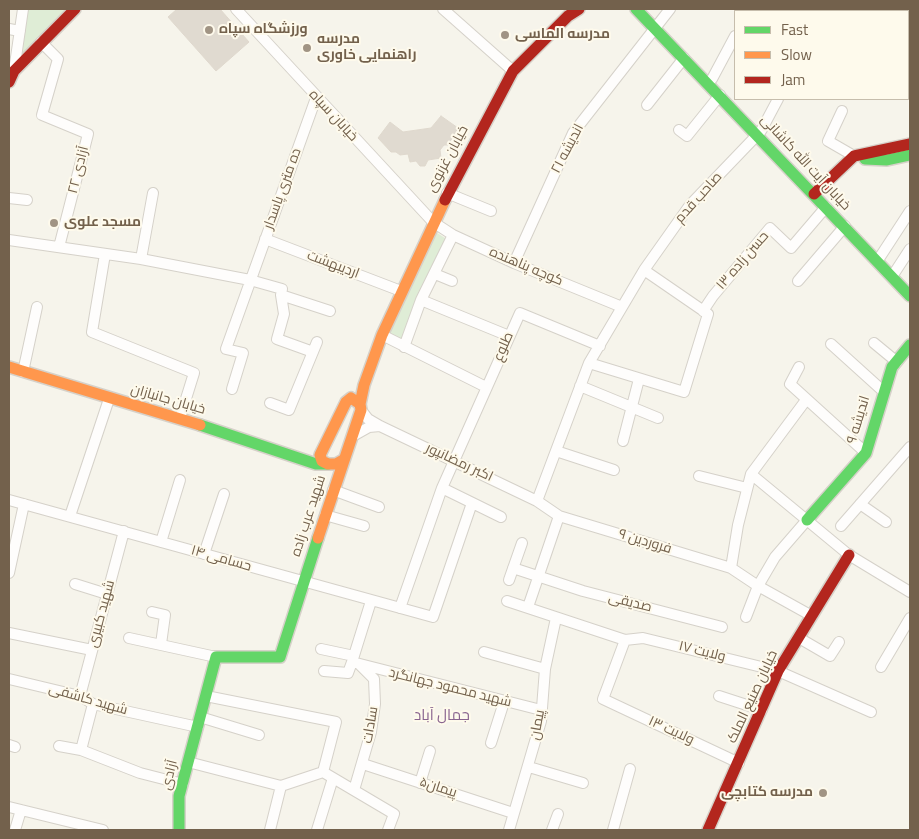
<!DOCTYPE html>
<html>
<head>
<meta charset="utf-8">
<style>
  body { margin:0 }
  #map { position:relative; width:919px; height:839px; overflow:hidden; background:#f6f4eb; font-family:"Titillium Web",sans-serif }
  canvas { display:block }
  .frame { position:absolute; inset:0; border:10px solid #73614c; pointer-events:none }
  .legend { position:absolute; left:734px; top:10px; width:175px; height:90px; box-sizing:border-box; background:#fefaec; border:1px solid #c6bdac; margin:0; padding:6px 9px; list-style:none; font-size:15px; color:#73614c }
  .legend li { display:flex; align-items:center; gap:10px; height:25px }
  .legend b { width:25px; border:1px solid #c6bdac }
</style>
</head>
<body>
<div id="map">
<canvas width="919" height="839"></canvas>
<div class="frame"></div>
<ul class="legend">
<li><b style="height:6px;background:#63d668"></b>Fast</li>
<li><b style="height:6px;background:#ff974d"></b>Slow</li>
<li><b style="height:6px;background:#b3261e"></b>Jam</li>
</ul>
</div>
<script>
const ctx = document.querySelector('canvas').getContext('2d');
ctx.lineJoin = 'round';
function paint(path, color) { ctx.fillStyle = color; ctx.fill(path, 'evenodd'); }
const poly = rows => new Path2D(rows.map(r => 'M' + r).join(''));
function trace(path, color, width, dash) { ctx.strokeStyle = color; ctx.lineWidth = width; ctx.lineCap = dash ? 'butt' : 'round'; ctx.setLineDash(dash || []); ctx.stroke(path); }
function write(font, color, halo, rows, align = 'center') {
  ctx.font = font + ' "Titillium Web",Cairo,sans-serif'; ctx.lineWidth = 4; ctx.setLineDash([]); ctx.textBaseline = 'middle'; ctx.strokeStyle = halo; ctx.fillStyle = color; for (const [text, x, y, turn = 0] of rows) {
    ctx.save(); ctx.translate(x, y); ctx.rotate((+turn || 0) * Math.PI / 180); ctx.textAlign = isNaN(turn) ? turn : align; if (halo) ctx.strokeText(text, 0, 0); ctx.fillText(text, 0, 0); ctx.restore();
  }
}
const green = poly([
  [28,9,68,9,19,60],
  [434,231,448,240,403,341,386,332]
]);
const building = poly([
  [177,9,220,9,249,42,216,71,168,17,177,9],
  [441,116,458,128,448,145,444,145,440,150,441,158,428,160,425,166,420,166,416,161,410,162,408,154,400,155,396,152,391,152,378,138,390,122,403,132,431,128,441,116]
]);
const street = poly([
  [236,9,433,222,453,235,514,263,622,307],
  [443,9,513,71],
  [855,9,859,11],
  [749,11,750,9],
  [828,11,829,9],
  [9,29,20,31],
  [41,42,58,59,42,115,88,134,59,247],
  [908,47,910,50],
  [14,71,23,9],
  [712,79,735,36],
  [647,105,684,58],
  [842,111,828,141,854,156],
  [679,130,687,136,720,95],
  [447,193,491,211],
  [9,198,27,200],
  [265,239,401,291],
  [9,240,141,259,250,280,282,289,281,295,284,314,277,339,313,352],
  [105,254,92,332,194,373,180,418],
  [880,257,910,211],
  [141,259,153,193],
  [514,263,573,133,670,9],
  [895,272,910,249],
  [435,274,452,281],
  [798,281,845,226],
  [281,295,330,311],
  [421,300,509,336],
  [703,311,713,296,770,228,791,248,826,207],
  [382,335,486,387],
  [874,343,897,362],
  [831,344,883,391],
  [404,347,421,300,453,235],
  [589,363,684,392,708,314,644,270],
  [799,367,790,384,866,453],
  [23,372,37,307],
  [580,386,658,418],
  [232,389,243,353,226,349,316,98],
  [270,403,289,410,317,342],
  [361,410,368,419,380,426,537,501,559,516,731,568,758,586,812,616],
  [353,436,369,427,380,426],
  [623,441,639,379],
  [556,451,614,470],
  [751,474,849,555,910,592],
  [699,476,747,488],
  [333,490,379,507],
  [9,500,433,617,472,503],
  [537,501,589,363,644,270,690,205,761,131,778,99],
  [860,504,886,522],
  [325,515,364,526],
  [70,516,109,399],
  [501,517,442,488,520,313,600,346],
  [841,526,910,447],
  [161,542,180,480],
  [204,554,224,494],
  [513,568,583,591,722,627],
  [731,568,738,525,751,474,806,400],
  [9,573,24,504],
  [509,580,522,543],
  [75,584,107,594],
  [371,601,352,662,541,710],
  [507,601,625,640,643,638,778,671,871,712],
  [528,607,559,516],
  [400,608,442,488],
  [152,612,165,615,161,644],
  [746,617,758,586,775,557,807,520],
  [9,633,92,650],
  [129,638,216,657],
  [799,638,830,656,839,642],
  [625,640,603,699,739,763],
  [321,649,354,656],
  [484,652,545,669],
  [881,667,910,618],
  [324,671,348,673,352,662],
  [9,679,80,696,93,704,198,727],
  [80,696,124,531],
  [206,696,336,722,323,772,281,786],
  [719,696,762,710],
  [200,717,259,735],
  [491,743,504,702],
  [9,745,15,747],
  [59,746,81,750,140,773,183,784],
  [81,750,93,704],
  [188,762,281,786],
  [363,764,513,813],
  [529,767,583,783],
  [323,772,394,814,388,830],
  [420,783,430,751],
  [354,790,371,732,375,704,374,679,360,665],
  [9,807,103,830],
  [15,830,21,810],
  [270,830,281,786],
  [317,830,333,778],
  [509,830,541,721,545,669,556,618],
  [552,830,558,814],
  [613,830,630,769]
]);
const fast = poly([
  [636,9,910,296],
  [865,159,887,160,910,155],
  [200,425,316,464,328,464],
  [807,520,866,453,892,367,910,345],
  [179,830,179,796,216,657,280,657,318,538]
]);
const slow = poly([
  [9,367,200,425],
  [360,404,364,385,382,335,445,200],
  [318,538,361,410,360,404,351,398,346,402,320,455,322,461,328,464,336,464,343,460]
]);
const jam = poly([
  [9,82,14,71,75,9],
  [814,194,854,156,910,144],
  [445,200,513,71,568,16,579,9],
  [708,830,778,671,849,555]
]);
const markers = [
  [209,30,5,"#a19484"],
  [505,35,5,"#a19484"],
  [307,48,5,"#a19484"],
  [54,223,5,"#a19484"],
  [823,793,5,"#a19484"]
];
const poiNames = [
  ["ورزشگاه سپاه",219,30],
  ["مدرسه الماسی",515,35],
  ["مدرسه",317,40],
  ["راهنمایی خاوری",317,56],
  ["مسجد علوی",64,223],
  ["مدرسه کتابچی",813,793,"right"]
];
const streetNames = [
  ["خیابان سپاه",333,116,47],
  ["اندیشه ۲۱",568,149,-62],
  ["خیابان غزنوی",448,159,-62],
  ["خیابان آیت الله کاشانی",805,163,47],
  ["آزادی ۲۲",79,170,-76],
  ["ده متری پاسدار",283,189,-70],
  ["صاحب قدم",699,198,-48],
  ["حسن زاده ۱۳",743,261,-49],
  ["اردیبهشت",333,265,21],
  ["کوچه پناهنده",526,267,23],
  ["طلوع",504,347,-66],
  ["خیابان جانبازان",168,400,16],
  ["اندیشه ۹",859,420,-73],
  ["اکبر رمضانپور",459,463,25],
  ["شهید عرب زاده",309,516,-72],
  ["فروردین ۹",645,542,17],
  ["حسامی ۱۴",221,559,16],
  ["صدیقی",630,603,14],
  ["شهید کبیری",102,614,-75],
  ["ولایت ۱۷",702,652,14],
  ["شهید محمود جهانگرد",450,688,14],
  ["خیابان صنیع الملک",753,697,-65],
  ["شهید کاشفی",88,700,16],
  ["سادات",371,725,-80],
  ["پیمان",538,725,-80],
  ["ولایت ۱۳",671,731,25],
  ["آزادی",170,775,-76],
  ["پیمان۵",438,788,18]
];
const neighbourhoodNames = [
  ["جمال آباد",442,716]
];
paint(green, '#dfedd6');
paint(building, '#e0dad0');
trace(building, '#dfd8cd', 1);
trace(street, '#d5d1c9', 12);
trace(fast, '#d6d1c9', 14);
trace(slow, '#d6d1c9', 14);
trace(jam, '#d6d1c9', 14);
trace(street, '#fefdfc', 10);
trace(fast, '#63d668', 11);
trace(slow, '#ff974d', 11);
trace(jam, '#b3261e', 11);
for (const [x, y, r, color] of markers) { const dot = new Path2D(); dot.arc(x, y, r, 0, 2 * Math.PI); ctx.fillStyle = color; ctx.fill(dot); trace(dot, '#fefaec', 2); }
write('bold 14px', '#73614c', '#fefaec', poiNames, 'left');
write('14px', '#73614c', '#fefaec', streetNames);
write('15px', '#89648f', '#fefaec', neighbourhoodNames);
</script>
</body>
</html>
